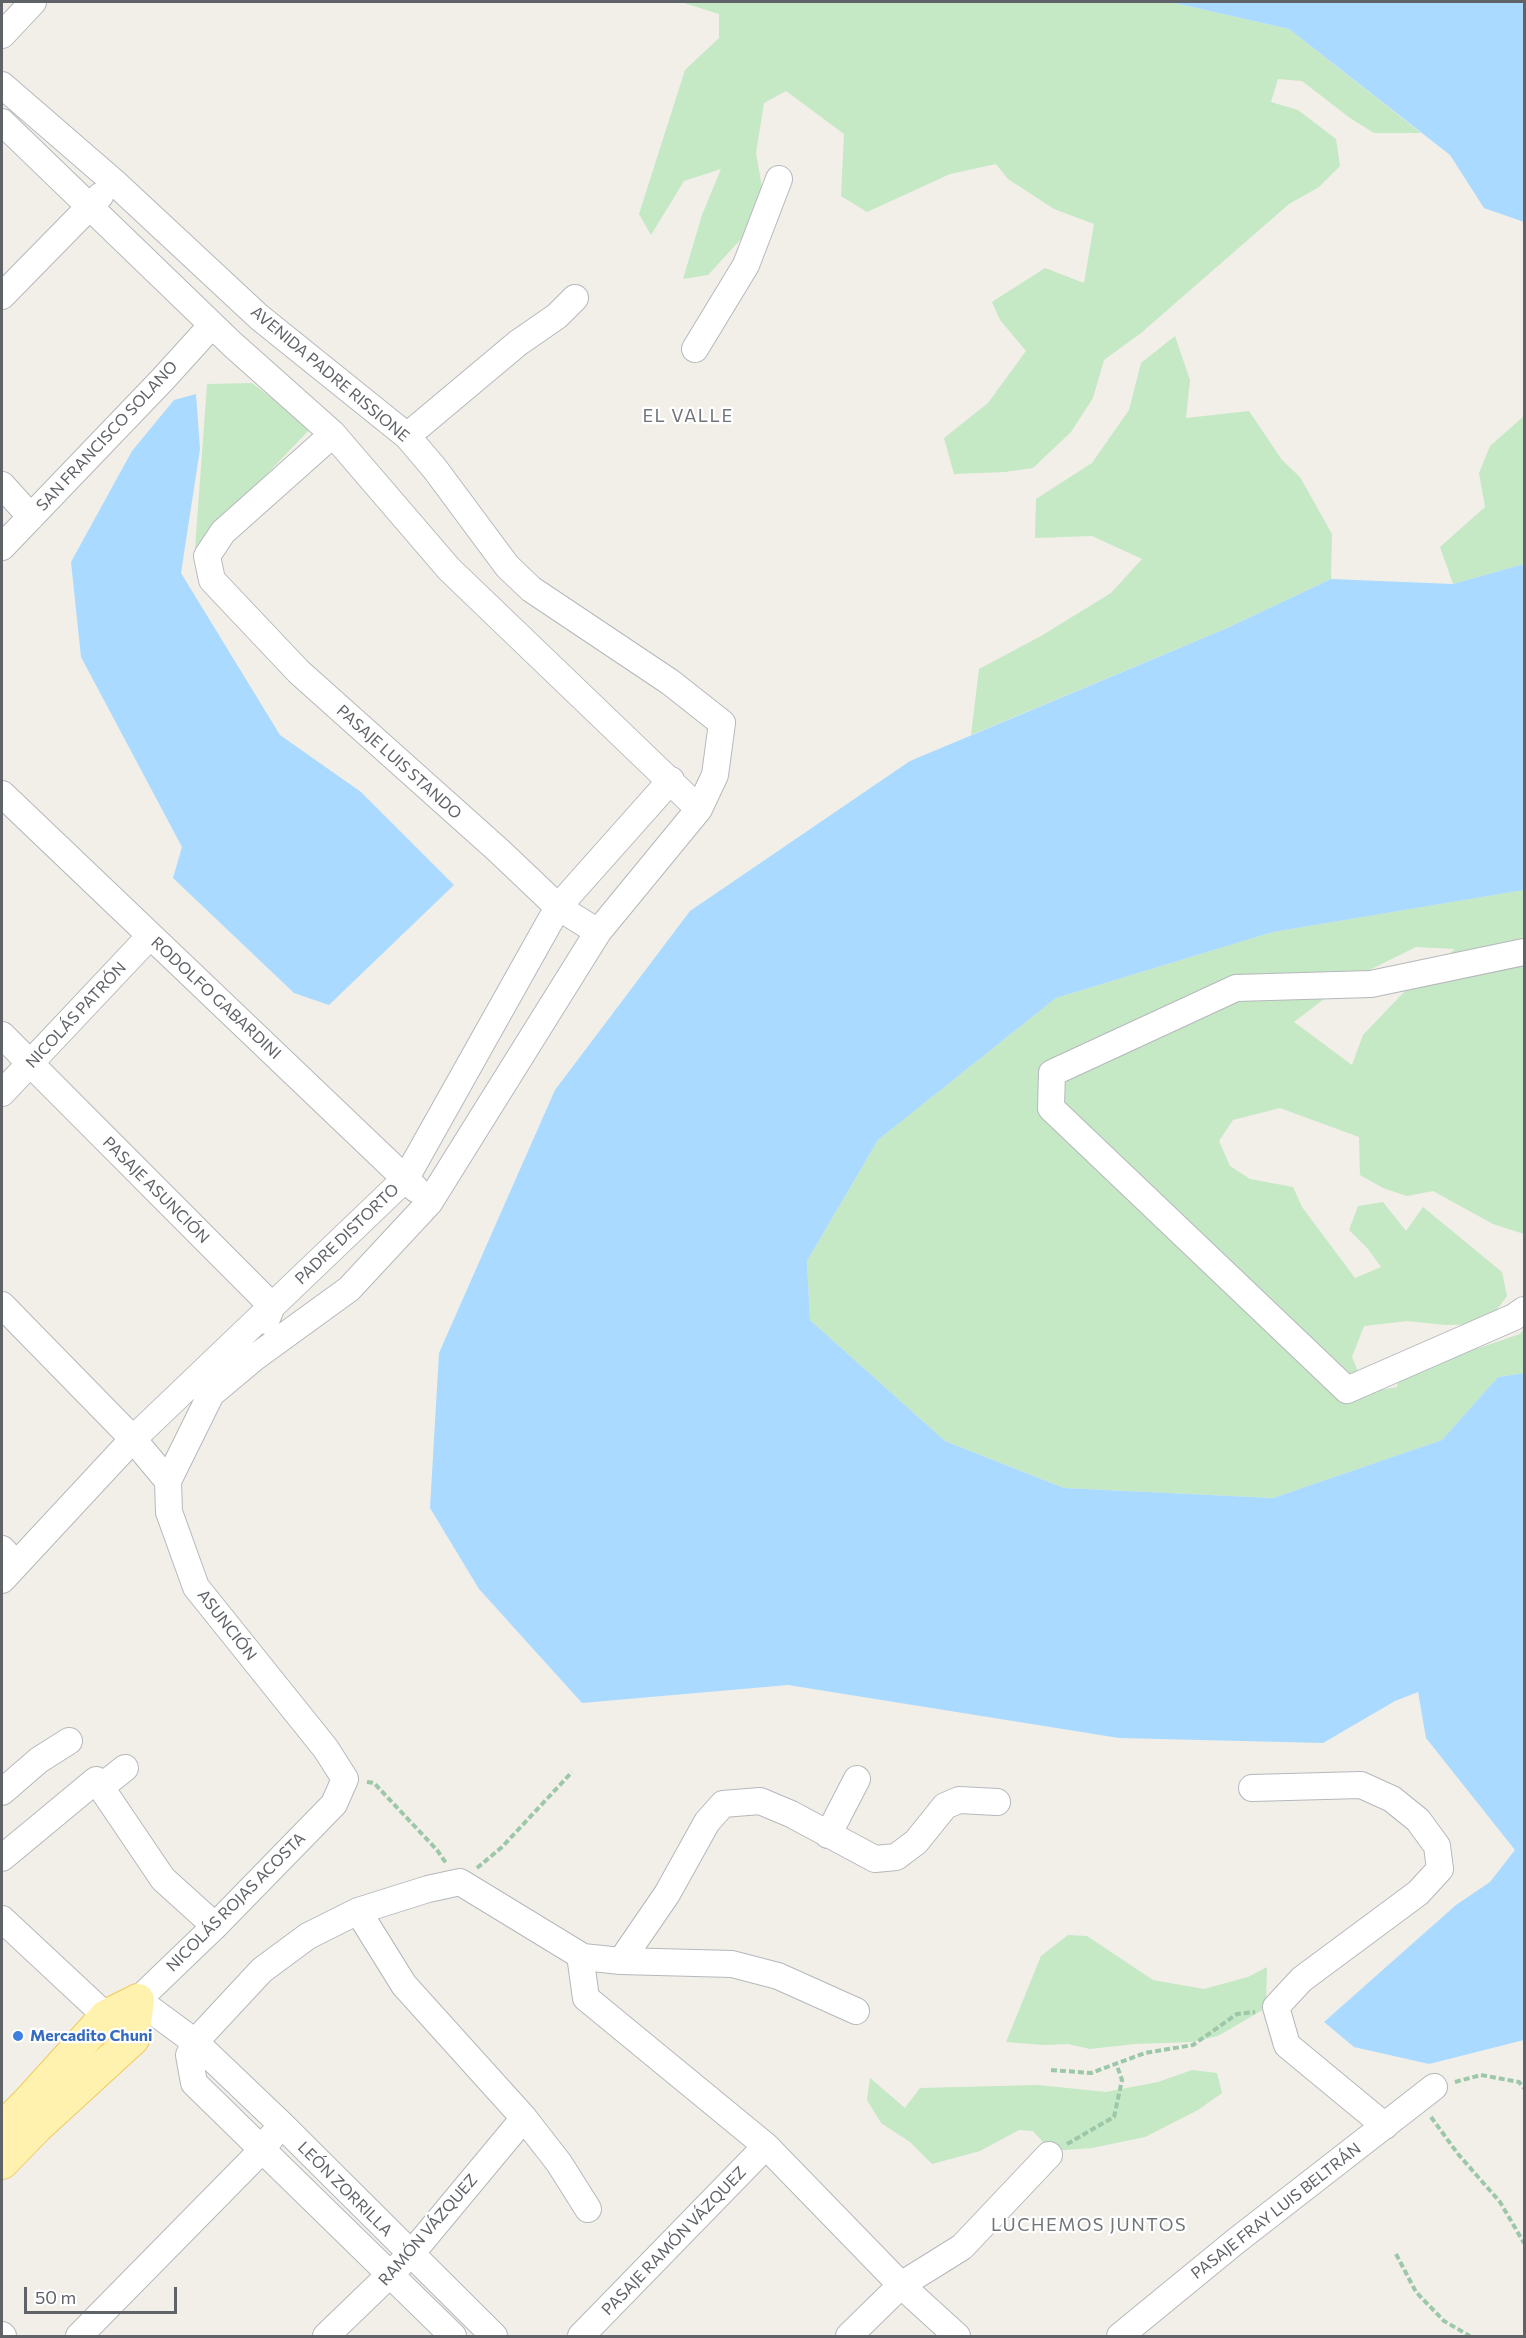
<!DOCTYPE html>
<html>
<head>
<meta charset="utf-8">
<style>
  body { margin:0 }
  #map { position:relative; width:1526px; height:2338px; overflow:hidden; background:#f1efe8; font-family:Commissioner,sans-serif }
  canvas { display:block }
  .frame { position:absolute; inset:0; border:3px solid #5f6368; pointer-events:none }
  .scale { position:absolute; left:24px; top:2287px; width:153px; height:27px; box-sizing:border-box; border:3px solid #5f6368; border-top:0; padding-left:8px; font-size:18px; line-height:21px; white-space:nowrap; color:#5f6368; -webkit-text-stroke:4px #fff; paint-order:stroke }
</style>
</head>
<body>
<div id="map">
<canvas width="1526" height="2338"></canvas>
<div class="frame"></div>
<div class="scale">50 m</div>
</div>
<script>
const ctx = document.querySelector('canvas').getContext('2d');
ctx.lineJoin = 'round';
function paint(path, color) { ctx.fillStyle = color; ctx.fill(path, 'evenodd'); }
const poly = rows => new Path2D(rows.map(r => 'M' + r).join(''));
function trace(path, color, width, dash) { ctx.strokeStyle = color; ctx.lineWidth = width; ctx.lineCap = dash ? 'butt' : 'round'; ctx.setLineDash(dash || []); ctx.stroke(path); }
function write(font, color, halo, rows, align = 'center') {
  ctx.font = font + ' Commissioner,sans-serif'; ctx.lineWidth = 4.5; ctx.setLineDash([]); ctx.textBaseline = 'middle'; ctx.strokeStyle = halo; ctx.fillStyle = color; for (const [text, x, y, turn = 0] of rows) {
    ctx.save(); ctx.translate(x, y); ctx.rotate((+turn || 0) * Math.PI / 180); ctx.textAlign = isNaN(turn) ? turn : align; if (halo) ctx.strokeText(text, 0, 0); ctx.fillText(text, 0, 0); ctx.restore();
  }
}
const green = poly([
  [681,2,1170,2,1289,29,1421,133,1374,133,1350,118,1302,81,1278,79,1271,102,1298,110,1336,139,1340,166,1319,187,1289,204,1141,333,1104,360,1093,398,1071,432,1033,468,1005,472,954,474,944,438,988,403,1026,351,1000,320,992,302,1045,268,1084,283,1094,224,1054,209,1008,179,996,164,950,174,867,212,841,196,844,134,786,91,764,103,756,153,765,204,742,238,708,275,683,279,702,215,721,169,684,181,651,235,639,214,685,70,719,38,719,14],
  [1175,336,1190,380,1186,418,1249,411,1282,460,1300,477,1332,534,1331,579,1225,629,971,735,979,669,1041,636,1111,593,1142,559,1092,536,1035,538,1036,499,1092,463,1129,410,1141,363],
  [252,383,311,428,195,549,207,384],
  [1524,416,1524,564,1453,584,1440,547,1485,507,1479,473,1490,446],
  [1524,890,1524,1234,1493,1224,1433,1191,1407,1196,1383,1188,1360,1175,1359,1137,1280,1108,1233,1120,1219,1141,1230,1166,1250,1179,1293,1187,1302,1207,1355,1278,1381,1267,1368,1249,1349,1230,1358,1206,1383,1202,1406,1231,1423,1207,1502,1272,1507,1296,1486,1324,1445,1325,1407,1321,1364,1326,1352,1357,1367,1392,1397,1387,1403,1352,1430,1342,1479,1348,1520,1334,1524,1329,1524,1373,1498,1377,1442,1440,1273,1498,1064,1488,945,1441,810,1320,807,1261,878,1140,1056,998,1273,932],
  [1416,947,1455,949,1404,992,1363,1035,1352,1065,1294,1022,1349,980],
  [1068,1935,1087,1936,1153,1980,1204,1989,1248,1977,1267,1967,1266,2008,1218,2036,1192,2042,1135,2044,1090,2049,1068,2044,1044,2045,1006,2042,1041,1956],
  [1192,2070,1217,2073,1222,2093,1198,2110,1145,2137,1092,2148,1051,2151,1033,2131,1019,2130,980,2151,932,2164,910,2142,881,2123,867,2100,870,2078,905,2108,920,2088,1038,2085,1106,2092,1158,2082]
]);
const water = poly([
  [1170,2,1524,2,1524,222,1484,208,1450,155,1289,29],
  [196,394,200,449,181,573,280,735,361,792,454,885,329,1005,294,993,173,878,182,847,81,657,71,562,132,451,174,400],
  [1524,564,1524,890,1273,932,1056,998,878,1140,807,1261,810,1320,945,1441,1064,1488,1273,1498,1442,1440,1498,1377,1524,1373,1524,2040,1429,2064,1354,2047,1324,2022,1456,1905,1490,1882,1515,1850,1426,1738,1418,1692,1395,1701,1323,1743,1119,1738,788,1685,582,1703,479,1589,430,1508,439,1353,555,1090,690,911,910,761,1225,629,1331,579,1453,584]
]);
const path = poly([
  [367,1782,374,1783,437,1850,446,1863],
  [477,1868,502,1847,572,1772],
  [1051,2070,1091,2073,1145,2053,1193,2045,1237,2014,1255,2012],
  [1455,2082,1481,2075,1519,2082,1524,2088],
  [1431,2117,1458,2154,1500,2202,1524,2243],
  [1067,2144,1114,2117,1122,2080,1116,2063],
  [1396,2254,1416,2292,1444,2321,1470,2336]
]);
const minor = poly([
  [2,35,33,2],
  [2,85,114,182,259,317,407,436,435,469,507,566,531,589,670,682,722,723,715,775,699,809,598,932,429,1203,349,1289,254,1358,211,1394,168,1481],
  [2,122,232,344,333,434,449,569,699,809],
  [2,296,100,196],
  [695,349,746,265,779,179],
  [333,434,223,532,207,556,212,580,299,672,498,850,558,907,598,932],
  [407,436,518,343,557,316,575,298],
  [2,485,31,517],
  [2,547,163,379,212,325],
  [2,794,416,1189],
  [1524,952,1371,984,1236,988,1052,1073,1051,1108,1347,1390,1514,1317,1524,1310],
  [2,1035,272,1306,266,1321],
  [2,1093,150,936],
  [2,1305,133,1439,168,1481,169,1512,196,1587,326,1749,345,1779,334,1804,215,1926,138,2000,195,2042,281,2124,494,2336],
  [2,1549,16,1564],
  [2,1580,133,1439,406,1178,558,907,671,780],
  [101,1787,125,1768],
  [1252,1788,1361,1785,1392,1799,1418,1820,1437,1846,1440,1869,1418,1893,1302,1979,1276,2007,1287,2045,1385,2126],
  [2,1792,39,1760,69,1741],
  [828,1835,857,1779],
  [2,1858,96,1780,163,1879,215,1926],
  [358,1911,404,1985,524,2118,559,2163,588,2209],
  [2,1919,106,2016],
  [580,1955,586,1998,766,2146,901,2285,957,2336],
  [621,1961,667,1894,707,1822,723,1804,760,1801,791,1814,875,1859,896,1857,916,1842,945,1806,959,1800,997,1802],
  [2,2335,3,2336],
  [79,2336,263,2149,272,2136],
  [326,2336,411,2254,524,2118],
  [453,2336,194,2083,189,2055,195,2042,262,1970,308,1936,358,1911,428,1889,460,1882,583,1957,621,1961,732,1964,778,1976,856,2011],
  [581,2336,766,2146],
  [849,2336,901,2285,962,2247,1049,2155],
  [1120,2336,1236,2241,1434,2087]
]);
const major = poly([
  [2,2128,28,2102,106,2016,138,2000],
  [2,2163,37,2127,133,2039,138,2000]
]);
const markers = [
  [18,2036,6,"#3f7fe0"]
];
const streetNames = [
  ["AVENIDA PADRE RISSIONE",330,374,40],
  ["SAN FRANCISCO SOLANO",107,436,-47],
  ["PASAJE LUIS STANDO",399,762,42],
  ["RODOLFO GABARDINI",216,998,43],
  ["NICOLÁS PATRÓN",76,1015,-47],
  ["PASAJE ASUNCIÓN",156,1190,45],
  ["PADRE DISTORTO",347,1234,-44],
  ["ASUNCIÓN",227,1625,52],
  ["NICOLÁS ROJAS ACOSTA",236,1902,-45],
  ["LEÓN ZORRILLA",345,2189,45],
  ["PASAJE FRAY LUIS BELTRÁN",1276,2211,-38],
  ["RAMÓN VÁZQUEZ",428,2230,-49],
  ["PASAJE RAMÓN VÁZQUEZ",674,2241,-46]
];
const shopNames = [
  ["Mercadito Chuni",30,2036]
];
const neighbourhoodNames = [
  ["EL VALLE",688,416],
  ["LUCHEMOS JUNTOS",1089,2225]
];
paint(green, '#c5e8c5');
paint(water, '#aadaff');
trace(minor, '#b5b8bc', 28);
trace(major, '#f2c960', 34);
trace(path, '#9cc7a9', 4, [6, 3]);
trace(minor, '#fff', 26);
trace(major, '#fff2af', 32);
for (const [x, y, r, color] of markers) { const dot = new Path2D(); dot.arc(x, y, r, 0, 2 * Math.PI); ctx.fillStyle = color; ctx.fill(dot); trace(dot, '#fff', 2); }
write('16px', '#5f6368', '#fff', streetNames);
write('bold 16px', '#366cbe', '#fff', shopNames, 'left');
ctx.letterSpacing = '1.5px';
write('18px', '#70757a', '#fff', neighbourhoodNames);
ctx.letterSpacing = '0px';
</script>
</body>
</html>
